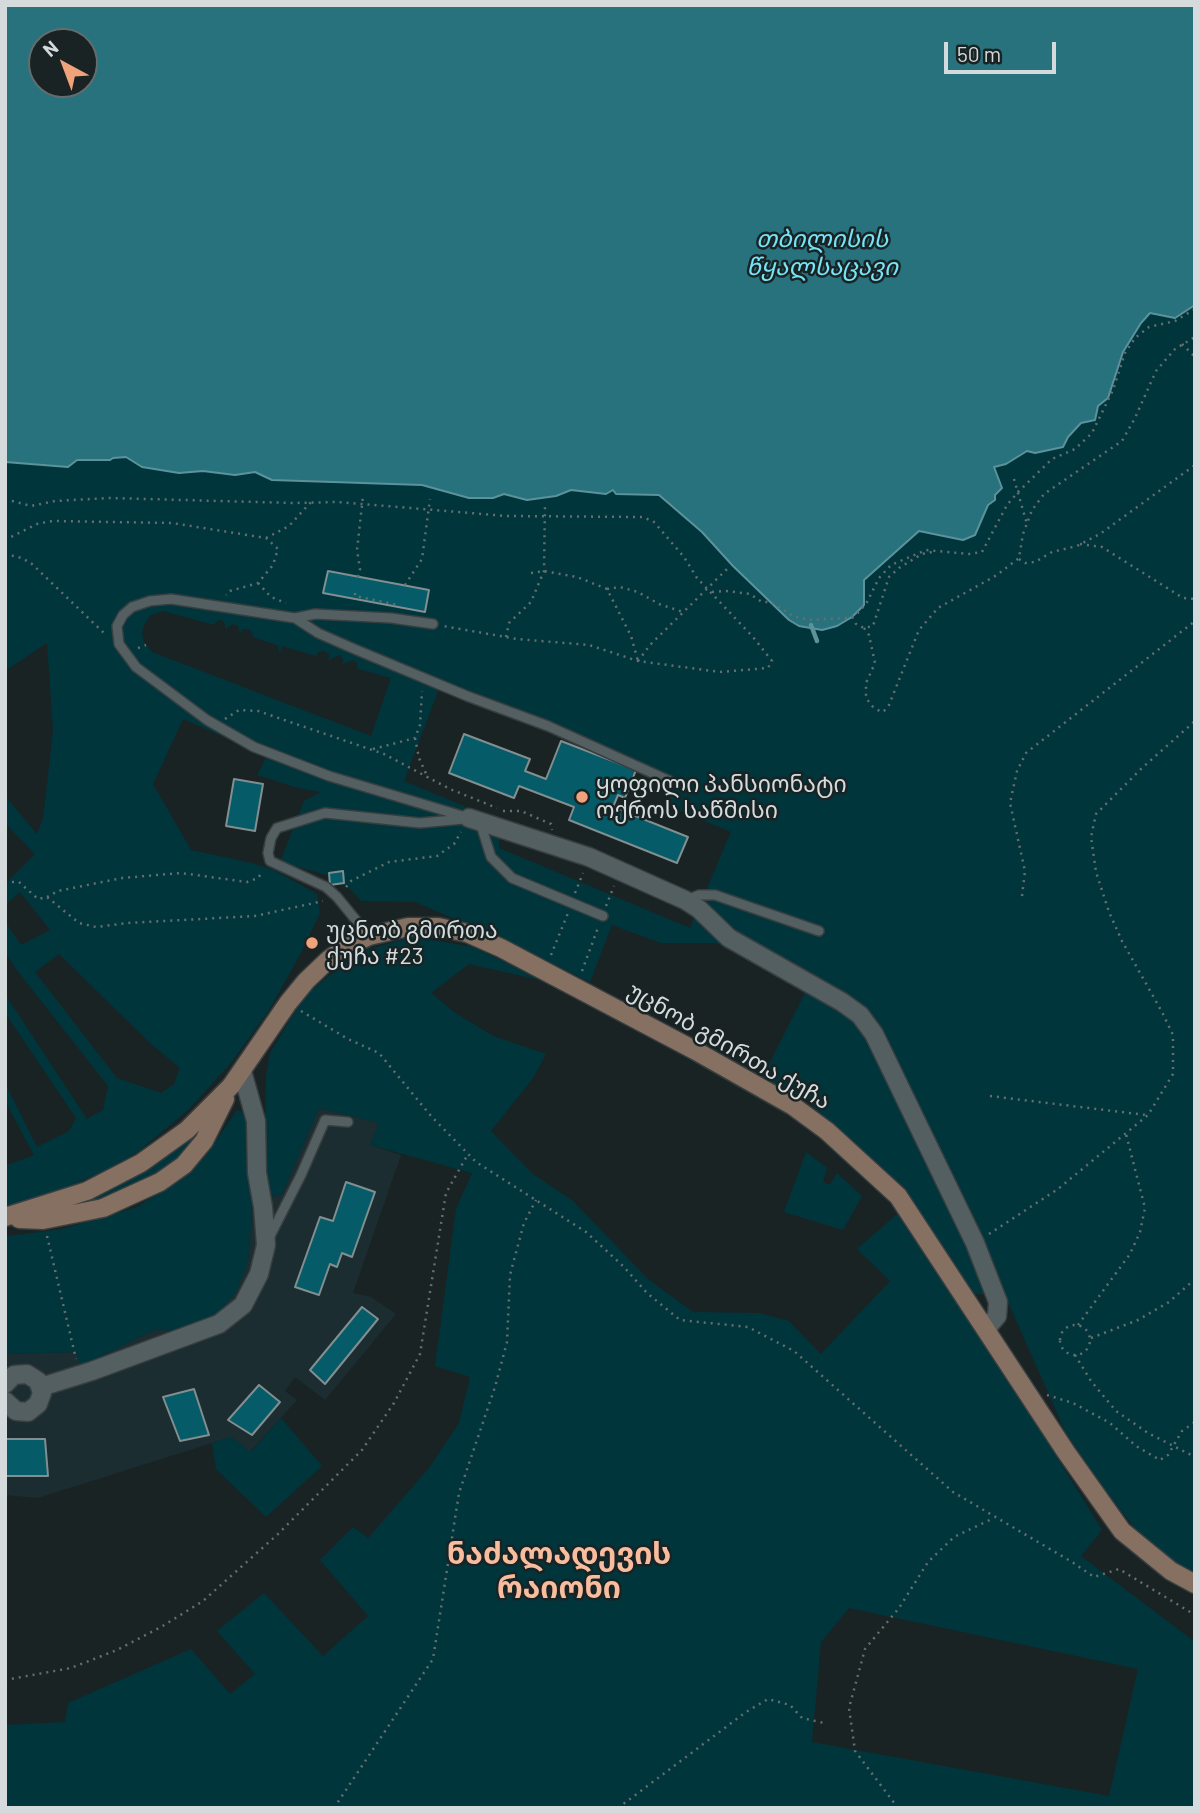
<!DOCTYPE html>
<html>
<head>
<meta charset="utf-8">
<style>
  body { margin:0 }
  #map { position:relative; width:1200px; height:1813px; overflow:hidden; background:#192324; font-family:Barlow,sans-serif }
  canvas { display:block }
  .frame { position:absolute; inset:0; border:7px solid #d5dbdc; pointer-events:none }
  .north { position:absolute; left:28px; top:28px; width:70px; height:70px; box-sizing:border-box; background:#192324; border:2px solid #646d6e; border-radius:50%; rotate:319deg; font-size:19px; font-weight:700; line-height:28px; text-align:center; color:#d5dbdc }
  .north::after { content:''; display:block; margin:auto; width:24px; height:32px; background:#f0a27a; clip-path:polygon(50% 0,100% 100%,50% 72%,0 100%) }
  .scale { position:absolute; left:944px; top:42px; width:112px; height:32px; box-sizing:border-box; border:4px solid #d5dbdc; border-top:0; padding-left:9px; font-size:21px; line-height:24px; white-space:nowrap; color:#d5dbdc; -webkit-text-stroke:5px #192324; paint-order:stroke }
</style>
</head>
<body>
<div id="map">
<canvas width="1200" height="1813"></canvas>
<div class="frame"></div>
<div class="north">N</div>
<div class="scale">50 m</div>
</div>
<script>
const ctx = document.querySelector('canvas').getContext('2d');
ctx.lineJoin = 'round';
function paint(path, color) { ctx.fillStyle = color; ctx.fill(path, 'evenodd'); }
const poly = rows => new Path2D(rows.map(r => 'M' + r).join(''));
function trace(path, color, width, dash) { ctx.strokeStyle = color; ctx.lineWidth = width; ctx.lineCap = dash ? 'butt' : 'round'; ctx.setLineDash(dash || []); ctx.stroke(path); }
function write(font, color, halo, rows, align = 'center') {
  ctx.font = font + ' Barlow,"Noto Sans Georgian",sans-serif'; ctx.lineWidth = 5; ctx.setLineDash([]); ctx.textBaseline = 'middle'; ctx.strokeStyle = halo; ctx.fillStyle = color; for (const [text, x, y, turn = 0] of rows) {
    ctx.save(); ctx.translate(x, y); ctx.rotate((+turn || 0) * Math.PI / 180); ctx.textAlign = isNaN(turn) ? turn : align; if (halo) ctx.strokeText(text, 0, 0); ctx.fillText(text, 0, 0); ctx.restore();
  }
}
const built = poly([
  [319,1108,380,1123,370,1145,401,1155,353,1293,371,1297,396,1314,325,1400,295,1377,285,1391,297,1400,250,1452,231,1437,38,1498,5,1495,5,1363,8,1354,77,1352,81,1366,156,1329,183,1332,248,1261,253,1202,282,1194]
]);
const green = poly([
  [1195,305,1195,1576,1170,1560,1142,1537,1100,1484,1065,1431,982,1243,988,1284,985,1294,975,1294,892,1178,806,1100,762,1078,807,989,716,943,661,943,612,925,590,982,516,945,415,902,361,901,350,889,327,875,280,862,304,801,321,792,298,788,257,775,267,756,183,719,153,784,191,850,252,863,274,870,317,894,320,913,301,953,269,1010,231,1063,188,1110,139,1151,110,1169,45,1196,5,1206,5,1166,34,1155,5,1101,5,1083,37,1147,69,1131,76,1118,5,1013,5,994,87,1119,103,1110,108,1086,16,969,5,952,5,921,21,945,50,930,20,892,5,905,5,884,35,854,5,823,5,796,37,834,43,818,53,731,47,643,5,671,5,462,68,467,77,460,110,460,113,458,126,457,142,467,179,473,203,471,235,475,255,472,272,480,346,484,387,483,388,476,493,498,504,494,527,500,556,496,571,490,606,494,613,490,630,495,660,495,668,505,864,605,864,580,919,531,963,540,988,505,995,500,994,467,1006,464,1027,451,1068,437,1081,422,1095,420,1098,406,1108,398,1123,352,1141,323,1150,313,1175,318],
  [328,571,429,590,425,612,324,593],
  [163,611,214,625,217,621,221,620,225,624,225,629,233,624,238,626,240,633,243,629,248,629,252,632,253,637,279,646,278,651,280,652,282,646,316,656,318,652,324,651,329,654,329,660,339,655,343,659,343,664,353,660,357,663,358,669,391,678,371,736,152,652,144,642,142,633,145,623,151,615],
  [442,681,518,709,674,779,665,805,731,832,690,928,499,848,500,821,404,781],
  [59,954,151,1044,180,1068,174,1084,161,1093,117,1078,35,972],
  [414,937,473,947,544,981,469,964,431,993,454,1012,493,1036,546,1054,533,1078,491,1131,533,1174,573,1201,648,1279,693,1312,759,1313,789,1321,821,1354,890,1281,857,1249,903,1209,1102,1530,1081,1556,1195,1642,1195,1808,5,1808,5,1725,65,1722,68,1703,191,1649,230,1694,255,1674,217,1631,264,1593,323,1656,368,1616,320,1560,353,1527,368,1538,429,1468,459,1423,470,1377,435,1366,456,1209,472,1173,370,1145,379,1123,319,1108,282,1194,271,1197,264,1164,266,1077,270,1053,305,995,361,951],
  [849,1608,1138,1669,1109,1796,812,1742,821,1642],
  [237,1110,245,1113,249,1127,253,1202,248,1261,236,1292,219,1312,200,1325,183,1332,156,1329,80,1367,76,1352,8,1354,5,1363,5,1233,8,1236,62,1229,137,1207,183,1178,206,1156],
  [210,1119,182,1158,164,1171,100,1201,83,1205,128,1180,173,1149],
  [806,1152,827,1168,823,1182,830,1185,837,1173,862,1196,843,1230,784,1212],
  [281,1418,322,1466,266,1517,216,1469,212,1443,231,1437,251,1452]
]);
const water = poly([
  [5,5,1195,5,1195,305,1175,318,1150,313,1141,323,1123,352,1108,398,1098,406,1095,420,1081,423,1068,437,1063,447,1035,453,1027,451,1006,464,994,467,1002,488,995,495,995,500,988,505,975,535,963,540,919,531,864,580,864,605,852,617,837,626,822,630,799,626,789,620,733,566,702,532,659,495,616,494,613,490,606,494,571,490,556,496,527,500,504,494,493,498,469,498,422,485,272,480,255,472,235,475,203,471,179,473,142,467,126,457,113,458,110,460,77,460,68,467,5,462,5,5],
  [42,42,84,42,84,84,42,84,42,42]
]);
const stream = poly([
  [811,625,817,641]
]);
const building = poly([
  [328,571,429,590,425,612,323,593,328,571],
  [464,734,530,759,525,771,546,779,561,741,636,770,625,798,618,795,613,807,688,837,677,863,569,820,574,807,519,786,514,798,449,773,464,734],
  [234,779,263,784,255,831,226,826,234,779],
  [343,871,344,883,330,885,329,873,343,871],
  [346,1182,375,1192,352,1257,342,1253,337,1267,330,1264,319,1295,295,1287,320,1217,333,1221,346,1182],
  [362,1307,378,1319,325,1384,310,1370,362,1307],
  [259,1385,280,1402,252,1435,228,1420,259,1385],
  [194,1389,209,1435,180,1441,163,1397,194,1389],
  [5,1439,45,1439,48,1476,5,1476,5,1439]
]);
const path = poly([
  [1182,344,1195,357],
  [1014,479,1027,524],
  [5,502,12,501,31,506,55,501,110,498,293,503,338,502,506,516,643,517,654,522,684,557,697,578,753,637,772,661,768,668,720,672,638,661,589,645,517,639,443,626],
  [266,538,289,526,311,502],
  [5,540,37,524,52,521,172,523,266,538,278,549,273,565,258,583,230,591,226,595],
  [1080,544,1102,547,1183,598,1195,599],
  [5,554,22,558,32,564,105,634],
  [1019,559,1025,563,1035,562,1052,552,1077,546,1100,534,1195,465],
  [531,573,544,571,577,577,607,589,631,636,638,661],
  [358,577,360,569,357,550,363,496],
  [258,583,271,597,286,603],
  [405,585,422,559,430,499],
  [607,589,620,587,638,592,659,604,683,612],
  [712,592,726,591,750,594,762,602,771,602,793,616,809,620,845,618,855,616,866,604,879,578,891,565,926,550,969,554,982,552,1007,505,1018,492,1052,459,1075,449,1092,433,1113,390,1125,353,1135,338,1149,327,1175,321,1195,309],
  [355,593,355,596,398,605],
  [852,617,856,624,864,628,873,626,889,577,899,568,922,554,932,552],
  [864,628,869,635,875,663,866,683,866,698,872,706,881,712,884,711,889,705,919,630,938,608,997,575,1019,558,1023,534,1032,510,1044,494,1122,441,1135,418,1156,371,1175,349,1195,337],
  [506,637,509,623,531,602,544,571,545,504],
  [138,648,146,645],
  [638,661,650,645,729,567],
  [225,719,239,710,258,711,384,754,450,789,497,808],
  [415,738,419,758,428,778],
  [373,749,415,738,420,725,422,691],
  [503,811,521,811,551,824,552,830],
  [5,882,19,882,38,899,47,897,79,923,96,927,128,923,255,916,323,901],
  [346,887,351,881,389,862,437,856,454,844,461,832],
  [575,893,583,873],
  [1022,896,1025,871,1010,803,1017,771,1026,753,1195,621],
  [47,897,58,891,122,878,181,873,247,882,258,878,263,871],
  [606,906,614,886],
  [551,955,568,913],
  [582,971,599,925],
  [301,1011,348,1039,379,1053,431,1116,476,1162,586,1232,623,1266,647,1293,680,1320,748,1327,794,1351,953,1492,1072,1562,1094,1577,1119,1569,1195,1615],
  [990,1096,1146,1115],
  [989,1234,1058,1189,1148,1115,1173,1074,1173,1035,1162,1012,1122,941,1109,912,1096,872,1091,837,1096,814,1142,768,1195,721],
  [47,1236,76,1359],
  '1060 1340a15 15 0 1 1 30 0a15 15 0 1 1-30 0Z',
  [1078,1325,1130,1254,1140,1232,1145,1208,1126,1134],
  [1091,1338,1138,1320,1169,1302,1195,1279],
  [1075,1355,1091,1381,1116,1411,1148,1433,1195,1457],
  [1047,1395,1073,1403,1110,1423,1136,1446,1160,1460,1168,1455,1182,1431,1195,1422],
  [5,1680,71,1668,117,1650,161,1627,203,1601,278,1534,362,1450,394,1403,420,1354,446,1193,468,1154],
  [334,1808,433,1659,459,1493,495,1387,507,1342,510,1275,524,1223,536,1200],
  [618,1808,746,1712,768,1699,790,1705,802,1718,824,1723],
  [898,1808,855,1751,849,1708,865,1649,899,1608,928,1562,954,1537,994,1518]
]);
const lane = poly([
  [295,618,318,633,352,648,467,696,548,726,670,781],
  [433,624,391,618,315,614,295,618,171,599,150,601,132,607,123,615,117,626,119,644,136,667,207,720,254,747,329,776,469,818],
  [480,822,491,857,512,878,603,916],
  [686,900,699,895,715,895,819,931],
  [369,936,337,897,326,887,270,861,268,853,271,838,277,828,325,813,420,823,464,819],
  [268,1240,301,1175,325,1120,348,1122]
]);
const street = poly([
  [469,818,589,857,685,900,699,909,729,938,842,1002,860,1015,874,1034,975,1243,998,1302,997,1316,986,1329],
  [5,1384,14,1375,27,1374,38,1381,42,1393,38,1404,28,1412,16,1411,5,1401],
  [41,1387,92,1371,219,1324,243,1305,259,1274,266,1245,263,1207,257,1173,256,1121,242,1071]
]);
const secondary = poly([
  [5,1217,87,1191,141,1163,187,1130,231,1086,288,1003,306,981,328,960,347,947,369,936,408,927,438,927,467,933,501,948,696,1051,793,1106,827,1131,898,1196,1066,1452,1122,1531,1171,1571,1195,1584],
  [19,1219,43,1220,103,1208,160,1182,184,1165,204,1141,225,1099]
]);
const markers = [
  [582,797,7,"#f0a27a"],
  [312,943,7,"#f0a27a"]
];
const poiNames = [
  ["ყოფილი პანსიონატი",596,784],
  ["ოქროს საწმისი",596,810],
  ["უცნობ გმირთა",326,930],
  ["ქუჩა #23",326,956]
];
const streetNames = [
  ["უცნობ გმირთა ქუჩა",729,1046,30]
];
const waterNames = [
  ["თბილისის",822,239],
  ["წყალსაცავი",822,267]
];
const districtNames = [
  ["ნაძალადევის",559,1554],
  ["რაიონი",559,1588]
];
paint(built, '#1b2d30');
paint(green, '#00353c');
paint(water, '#28727e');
trace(water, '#5c929a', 2);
trace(stream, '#5c929a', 4.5);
paint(building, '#055b67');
trace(building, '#828e90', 2);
trace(lane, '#373e3f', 12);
trace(street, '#373e3f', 21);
trace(secondary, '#373e3f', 21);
trace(path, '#666e6f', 2.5, [2, 5]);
trace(lane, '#545f61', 9);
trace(street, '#545f61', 18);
trace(secondary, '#857062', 18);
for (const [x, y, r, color] of markers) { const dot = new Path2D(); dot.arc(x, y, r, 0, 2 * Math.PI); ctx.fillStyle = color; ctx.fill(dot); trace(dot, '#192324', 2.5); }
write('23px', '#d5dbdc', '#192324', poiNames, 'left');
write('23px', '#d5dbdc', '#192324', streetNames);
write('italic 24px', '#77e4f7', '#192324', waterNames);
write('bold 30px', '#f8bd9f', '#192324', districtNames);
</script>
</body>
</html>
